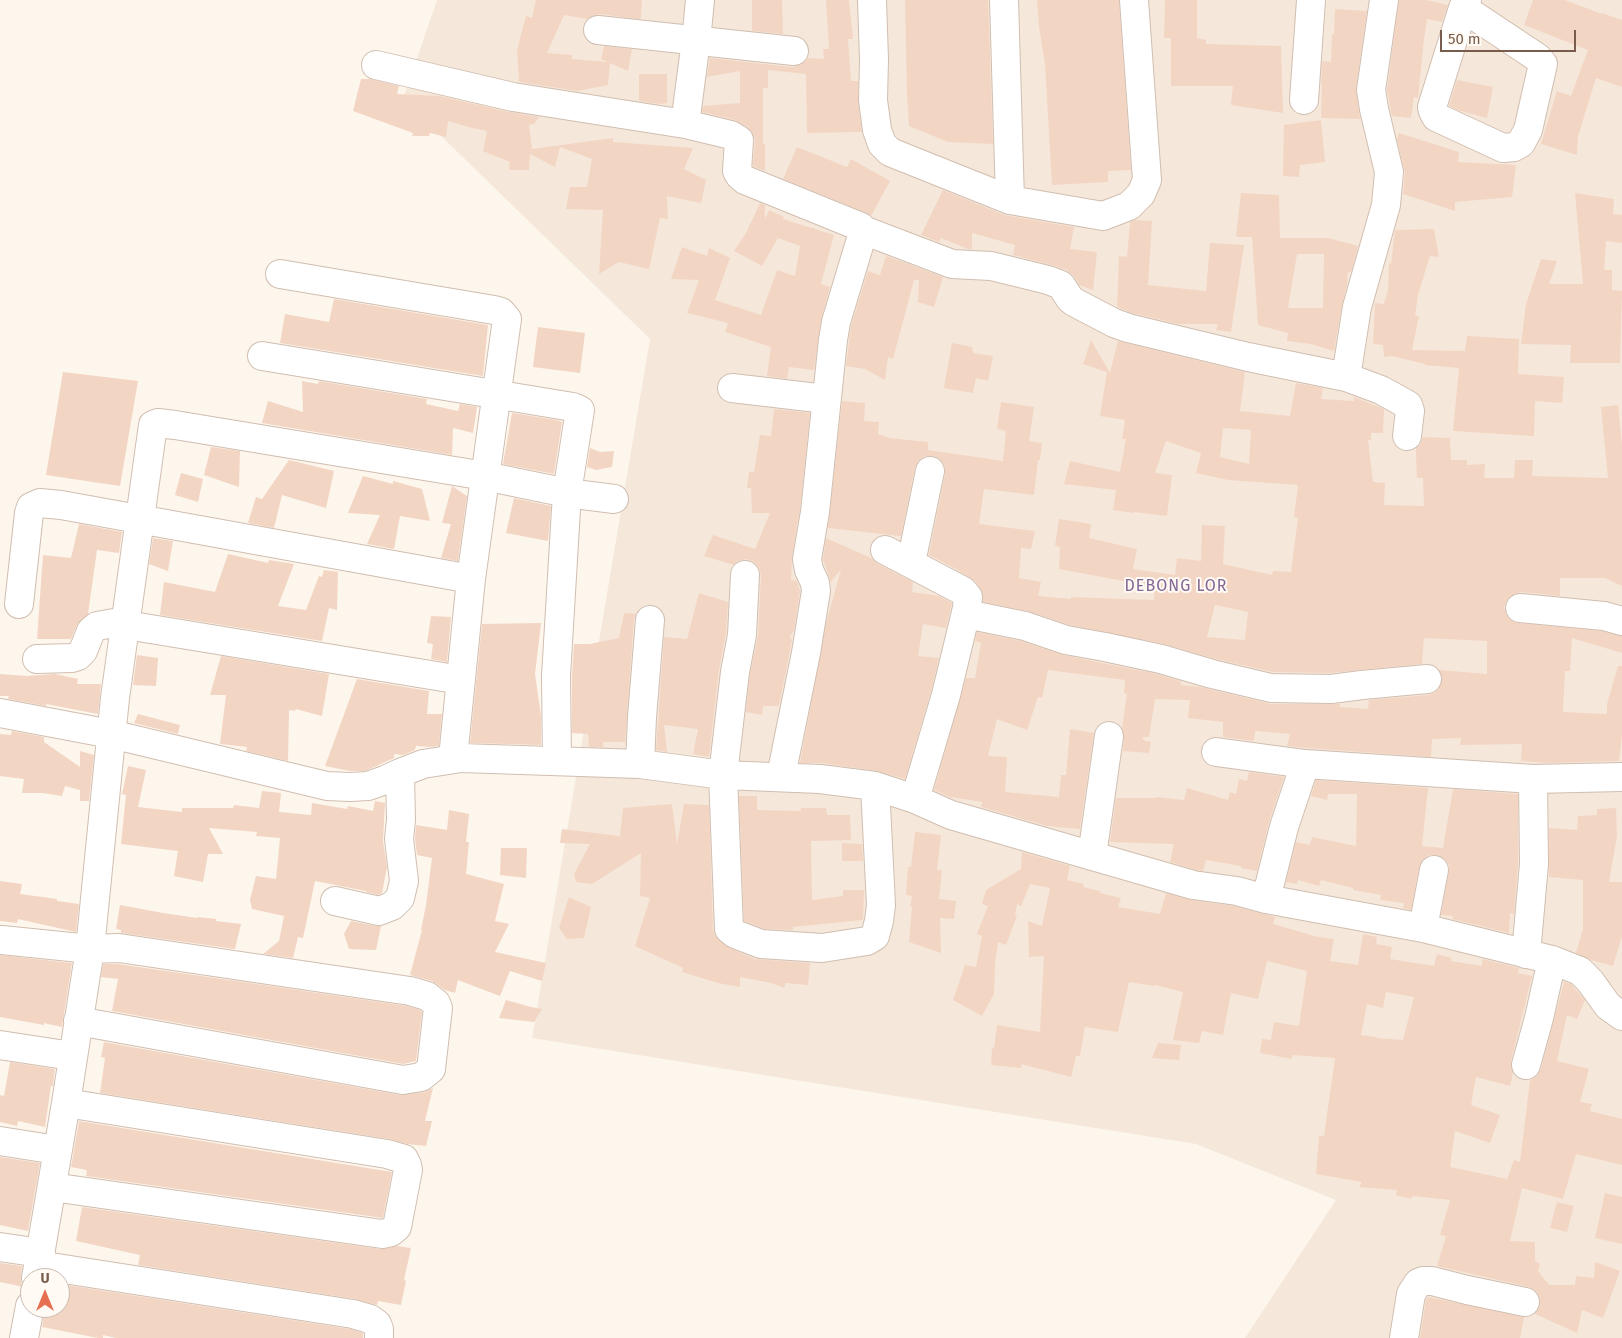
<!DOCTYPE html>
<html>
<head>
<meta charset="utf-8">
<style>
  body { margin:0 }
  #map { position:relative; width:1622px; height:1338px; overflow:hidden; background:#fdf6ec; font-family:"Fira Sans",sans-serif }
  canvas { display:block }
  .north { position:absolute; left:20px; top:1268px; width:50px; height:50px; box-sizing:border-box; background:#fffaf3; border:1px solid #cabbb1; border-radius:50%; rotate:0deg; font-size:14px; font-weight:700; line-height:20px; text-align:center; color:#7a5c4d }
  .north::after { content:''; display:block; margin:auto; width:18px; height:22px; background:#e76f51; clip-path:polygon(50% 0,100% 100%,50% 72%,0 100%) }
  .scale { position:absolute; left:1440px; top:30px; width:136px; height:22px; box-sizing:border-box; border:2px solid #7a5c4d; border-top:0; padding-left:6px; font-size:15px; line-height:18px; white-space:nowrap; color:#7a5c4d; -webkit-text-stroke:4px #fffaf3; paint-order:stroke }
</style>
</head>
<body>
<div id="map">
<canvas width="1622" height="1338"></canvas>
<div class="north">U</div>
<div class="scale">50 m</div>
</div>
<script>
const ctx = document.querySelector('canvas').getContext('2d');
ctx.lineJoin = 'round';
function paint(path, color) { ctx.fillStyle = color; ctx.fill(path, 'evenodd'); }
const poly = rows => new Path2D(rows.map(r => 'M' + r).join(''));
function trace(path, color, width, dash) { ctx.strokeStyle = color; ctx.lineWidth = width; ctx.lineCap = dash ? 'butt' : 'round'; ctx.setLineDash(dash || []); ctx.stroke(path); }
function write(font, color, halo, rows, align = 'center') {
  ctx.font = font + ' "Fira Sans",sans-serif'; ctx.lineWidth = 4; ctx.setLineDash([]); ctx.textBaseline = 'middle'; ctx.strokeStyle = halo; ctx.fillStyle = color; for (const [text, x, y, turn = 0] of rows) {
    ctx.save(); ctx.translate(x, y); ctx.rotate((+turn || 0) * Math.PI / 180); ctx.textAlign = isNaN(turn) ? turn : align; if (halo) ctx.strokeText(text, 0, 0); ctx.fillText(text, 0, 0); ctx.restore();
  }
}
const residential = poly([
  [437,0,1622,0,1622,1338,1245,1338,1336,1200,1196,1144,532,1038,650,339,403,99]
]);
const building = poly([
  [536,0,642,0,641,18,638,19,600,14,592,16,587,19,564,15,547,53,572,55,572,59,607,62,601,59,604,46,632,49,628,71,610,63,608,85,578,91,519,82,517,50,526,16,532,18],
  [752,0,782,0,783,34,752,31],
  [826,0,849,0,853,39,848,39,851,81,858,81,858,102,862,132,807,133,806,74,768,70,768,88,763,88,763,144,765,144,765,171,753,166,755,140,753,133,748,127,735,120,702,112,703,106,740,103,740,71,707,77,710,58,792,67,801,65,808,58,824,59,823,49,829,49],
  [905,0,988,0,993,144,948,142,909,126,907,94],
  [1037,0,1119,0,1131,170,1108,171,1108,182,1052,185,1045,64,1039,27],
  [1165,0,1197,0,1197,38,1206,40,1206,44,1281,46,1283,113,1231,105,1233,86,1171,86,1171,38,1164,38],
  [1399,0,1426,0,1448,5,1442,22,1427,19,1424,39,1418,98,1414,97,1411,118,1392,116,1387,90],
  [1533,0,1565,0,1602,14,1602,13,1622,20,1622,87,1596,78,1578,136,1577,155,1541,144,1557,91,1571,96,1588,50,1524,25],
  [1335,9,1367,11,1356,88,1360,119,1321,118,1322,85,1321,83,1322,61,1331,62,1332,35,1334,33],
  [639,74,667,74,667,103,659,104,639,101],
  [361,79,371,79,399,86,397,94,439,96,509,112,539,117,534,124,529,125,532,149,613,138,613,142,693,148,684,169,706,180,701,203,667,196,668,219,660,218,649,269,619,262,599,274,603,210,566,209,570,187,587,187,592,159,560,147,555,167,530,154,529,170,509,170,510,162,483,151,487,131,472,128,448,121,446,137,430,133,429,136,412,136,413,133,353,111],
  [1457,80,1493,87,1487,118,1460,111,1449,106],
  [1321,120,1325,162,1300,165,1299,177,1283,176,1284,125],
  [1399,133,1459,152,1458,162,1516,165,1512,197,1455,202,1455,211,1403,194,1405,173,1397,139],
  [797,147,847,167,851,159,890,181,871,216,867,213,783,179],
  [943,190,1004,215,1074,227,1070,249,1097,252,1093,290,1079,285,1074,276,1067,270,1052,265,1013,255,1015,245,972,233,972,249,968,249,941,238,939,242,921,235],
  [1241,193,1279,195,1280,238,1328,238,1358,246,1351,272,1348,272,1347,285,1342,305,1334,351,1311,344,1287,341,1288,333,1258,325,1252,237,1236,237],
  [1297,254,1324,254,1323,308,1288,308],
  [1575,193,1614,199,1613,214,1622,215,1622,243,1606,241,1604,270,1612,270,1612,290,1622,291,1620,363,1570,363,1571,345,1521,344,1526,304,1541,259,1557,261,1549,284,1583,284],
  [760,203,765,205,765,219,769,210,784,217,783,219,834,235,821,284,830,287,821,319,814,370,789,367,787,379,767,376,771,347,725,332,728,323,687,313,699,280,671,279,682,247,707,256,709,248,730,258,715,300,761,315,777,270,795,276,800,246,778,238,762,266,734,251,746,233],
  [1135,220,1152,221,1148,285,1206,291,1210,243,1244,245,1231,332,1216,330,1218,324,1178,324,1132,313,1117,307,1119,256,1127,257,1130,222],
  [1434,229,1439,257,1430,256,1418,295,1415,316,1419,316,1412,350,1465,351,1467,336,1519,339,1518,374,1564,377,1562,403,1535,401,1534,436,1453,431,1459,368,1425,365,1425,364,1392,356,1384,357,1383,345,1373,344,1375,303,1384,304,1388,290,1389,263,1391,264,1395,230],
  [886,256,943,277,934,307,918,302,919,280,914,280,893,359,888,357,885,380,865,369,846,366,851,326,868,271,880,275],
  [334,299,488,325,483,376,280,343,285,314,329,322],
  [538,327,585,333,580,373,533,367],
  [1091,340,1110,373,1118,341,1245,372,1240,411,1290,416,1296,383,1323,388,1321,399,1354,401,1354,397,1384,409,1383,433,1371,433,1371,440,1368,440,1373,482,1385,483,1384,505,1424,506,1423,478,1417,478,1416,457,1416,448,1420,445,1423,437,1450,438,1451,460,1467,460,1467,465,1485,464,1484,478,1514,478,1515,460,1533,460,1532,476,1608,478,1601,407,1618,405,1622,445,1622,586,1605,578,1560,578,1560,596,1521,592,1514,594,1507,599,1504,607,1506,615,1511,621,1518,623,1601,631,1622,636,1622,653,1572,638,1570,671,1565,671,1563,711,1563,712,1607,714,1607,704,1618,666,1622,666,1622,735,1619,761,1546,763,1521,761,1522,744,1460,745,1461,738,1432,739,1431,757,1307,748,1287,746,1290,734,1255,731,1254,741,1223,737,1223,722,1188,718,1190,700,1155,699,1149,737,1143,737,1143,740,1151,742,1149,753,1123,751,1124,738,1122,728,1127,694,1124,693,1125,680,1048,670,1042,698,1038,697,1027,730,997,719,988,756,1007,757,1005,792,1059,797,1061,775,1066,775,1070,729,1094,733,1080,829,1047,826,981,807,982,802,950,797,934,790,966,678,975,678,981,643,975,641,977,632,1021,641,1063,655,1157,674,1181,681,1181,685,1200,687,1271,704,1340,704,1340,707,1368,709,1369,700,1428,695,1436,692,1441,685,1442,677,1439,670,1487,674,1487,641,1424,638,1422,664,1330,673,1273,672,1216,659,1164,644,1070,625,1028,611,983,602,980,588,975,581,954,568,929,555,945,474,945,466,940,459,934,456,925,456,918,461,915,467,901,536,828,528,842,401,865,403,864,421,879,422,878,434,889,438,928,442,928,450,1003,461,1006,431,997,429,1001,402,1034,407,1029,441,1042,443,1040,460,1038,460,1034,495,984,489,979,524,1035,531,1031,549,1021,548,1019,578,1041,582,1038,596,1071,599,1071,597,1154,600,1155,587,1059,569,1060,547,1055,546,1059,519,1091,524,1089,538,1137,549,1133,569,1175,575,1177,558,1201,561,1202,525,1225,526,1223,564,1272,575,1273,571,1291,572,1298,518,1294,517,1298,485,1228,480,1196,473,1201,453,1166,441,1155,473,1172,475,1167,516,1134,512,1134,513,1113,510,1116,490,1064,484,1070,461,1120,472,1126,439,1122,439,1125,420,1100,416,1107,372,1083,364],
  [1223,428,1251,430,1249,464,1220,457],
  [1215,605,1248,612,1245,640,1207,637],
  [952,343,972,347,973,353,993,356,988,381,976,378,973,393,944,388],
  [63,372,138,381,120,486,46,475],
  [302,381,318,384,319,381,427,399,426,404,458,411,460,404,477,407,473,433,453,428,452,455,262,423,268,401,303,412],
  [774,409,810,413,800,510,797,525,793,524,797,526,792,557,791,580,797,581,800,591,794,631,790,636,792,640,779,706,763,706,762,715,746,712,750,674,758,636,761,576,759,568,754,562,746,559,738,561,734,565,704,556,713,535,755,549,770,513,752,513,751,488,747,488,749,472,754,472,760,435,771,436],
  [512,413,557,420,562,422,554,474,503,464],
  [211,447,240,451,239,487,204,475],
  [590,448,600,452,614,451,612,467,596,470,587,467],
  [289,460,334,471,326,508,282,495,274,528,248,523,256,497,262,499],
  [181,473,203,479,198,502,175,495],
  [363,476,393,484,393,481,422,489,430,521,400,516,394,549,367,544,380,515,348,513],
  [452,486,467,496,458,561,441,558,451,524,442,523],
  [514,498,551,506,548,541,506,533],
  [79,524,122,532,119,553,97,550,88,614,77,625,71,639,37,639,43,555,71,558],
  [153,538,173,541,168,571,149,564],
  [826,538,871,558,878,564,913,582,912,592,939,596,952,603,946,628,923,624,918,656,939,658,931,691,905,779,877,771,822,763,800,763,826,624,841,569,831,582,823,559],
  [228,554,268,563,269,560,294,564,278,606,306,610,319,576,322,577,324,570,338,572,337,610,329,608,322,641,160,615,164,582,215,592],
  [699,593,728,602,726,633,719,670,709,757,693,754,698,729,664,725,667,752,656,750,664,637,687,639],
  [624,613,636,614,634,619,625,742,603,742,603,747,589,747,588,734,572,733,572,676,574,644,590,644,619,638],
  [431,616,451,617,447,662,431,659,433,644,427,643],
  [541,623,535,674,541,716,541,745,470,743,482,624],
  [137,655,158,658,156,686,133,685],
  [221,656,329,674,322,716,296,709,295,711,289,710,288,761,246,751,247,747,220,744,226,695,210,695],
  [0,674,27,676,55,674,78,679,77,684,101,684,98,714,46,704,46,706,8,699,9,696,0,696],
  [357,679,429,691,427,714,442,714,439,746,430,747,416,746,415,750,403,755,394,754,394,758,365,771,350,771,325,766],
  [138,714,180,725,178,734,134,723],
  [12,731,44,737,44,742,80,767,80,751,94,755,89,801,80,801,80,790,65,786,62,796,43,793,22,793,24,779,0,776,0,734,11,735],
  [128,766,146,770,138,807,182,812,182,808,233,808,234,805,259,808,262,791,281,793,279,812,311,815,312,803,347,809,348,806,373,811,375,801,385,803,383,841,387,867,382,893,378,895,366,892,366,891,315,881,303,938,298,937,293,958,263,954,279,941,284,916,252,909,250,900,256,876,276,879,280,838,256,836,257,832,209,828,223,854,208,854,203,882,174,876,178,851,121,844,126,795,122,794],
  [1249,772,1284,777,1269,822,1257,871,1241,868,1241,866,1206,860,1203,871,1196,870,1170,862,1174,844,1110,842,1116,798,1156,798,1156,797,1184,800,1187,788,1228,800,1230,792,1236,794,1239,779,1247,781],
  [1316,780,1428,788,1422,846,1443,848,1453,789,1518,794,1518,863,1514,914,1510,913,1509,933,1452,919,1453,916,1441,915,1449,872,1449,865,1445,859,1437,855,1429,855,1422,860,1419,867,1411,910,1403,908,1404,903,1380,900,1381,895,1353,890,1353,888,1321,880,1319,886,1298,880,1297,884,1286,882,1296,842,1310,845,1312,837,1356,846,1357,794,1328,794,1327,800,1311,796],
  [739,796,757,796,757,810,801,811,801,808,826,808,827,815,850,815,851,840,811,841,812,900,843,896,843,890,864,890,863,920,793,927,793,930,764,929,744,921],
  [672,804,677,844,684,804,709,805,713,930,715,936,729,948,755,959,810,963,808,985,786,983,784,988,771,983,740,977,740,987,718,983,682,972,683,968,635,946,650,898,640,896,641,853,592,884,576,882,574,874,590,844,560,843,562,829,620,836,623,808],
  [1616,808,1617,836,1609,882,1622,882,1622,936,1613,966,1591,960,1576,953,1583,929,1583,880,1549,877,1549,828,1577,830,1578,816,1597,815,1597,809],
  [449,810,469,814,466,842,469,842,466,874,504,884,495,921,509,924,495,952,546,963,542,981,510,971,500,996,458,980,455,993,445,990,432,981,410,975,422,930,421,930,426,905,432,858,417,855,415,839,416,825,447,830],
  [915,832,941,835,937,870,942,870,939,899,956,901,954,919,940,918,941,953,909,942,912,907,910,906,912,896,906,895,908,867,911,867],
  [842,843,862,844,863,861,842,861],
  [501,848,527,848,526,878,500,875],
  [1022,852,1070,866,1067,880,1084,884,1083,887,1100,891,1100,893,1121,898,1118,907,1160,914,1166,893,1191,900,1234,906,1275,917,1273,924,1318,937,1334,939,1330,961,1358,965,1363,934,1377,937,1376,944,1392,947,1390,959,1434,966,1437,954,1452,958,1451,961,1482,966,1482,959,1519,968,1518,973,1532,976,1511,1061,1511,1068,1513,1073,1510,1086,1476,1077,1471,1105,1500,1115,1490,1143,1455,1131,1450,1167,1507,1179,1514,1160,1520,1162,1530,1080,1537,1076,1541,1069,1564,982,1571,984,1585,1000,1577,1019,1567,1015,1557,1061,1589,1069,1580,1102,1592,1104,1590,1111,1622,1119,1622,1165,1576,1154,1563,1199,1522,1188,1510,1241,1535,1242,1535,1261,1540,1264,1538,1271,1549,1285,1575,1285,1576,1276,1594,1278,1595,1262,1620,1271,1603,1318,1582,1310,1577,1333,1535,1314,1540,1306,1540,1298,1536,1291,1529,1287,1437,1266,1446,1236,1440,1235,1450,1200,1412,1196,1411,1199,1396,1195,1397,1190,1359,1187,1362,1182,1316,1174,1319,1136,1324,1136,1335,1058,1292,1055,1292,1059,1260,1053,1262,1039,1271,1040,1274,1022,1299,1026,1307,971,1267,961,1258,999,1231,993,1223,1035,1202,1031,1199,1043,1173,1040,1183,992,1155,985,1154,986,1129,982,1118,1032,1085,1027,1080,1056,1076,1056,1071,1077,1021,1064,1022,1068,991,1065,992,1049,994,1048,997,1025,1040,1032,1044,956,1029,957,1028,921,1042,926,1050,888,1030,884,1021,906,1017,904,1015,915,1017,916,1006,945,998,942,995,964,994,994,982,1016,953,1000,965,965,976,967,982,936,977,934,988,906,982,904,986,890,1021,869],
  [1386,992,1414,997,1403,1040,1376,1038,1377,1037,1361,1035,1367,1004,1383,1008],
  [0,881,22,884,20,894,57,899,57,901,79,904,76,932,18,919,17,923,0,921],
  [569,897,591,907,584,938,567,939,559,928],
  [120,905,163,913,197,918,197,917,216,919,216,921,241,924,235,949,121,933,121,930,116,929],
  [351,921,376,926,381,926,376,950,349,949,344,934],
  [0,955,72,963,62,1027,44,1023,44,1025,0,1017],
  [103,964,118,964,229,980,228,981,230,980,407,1006,420,1010,422,1012,416,1061,403,1064,112,1011,118,979,101,977],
  [506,1000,531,1007,542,1009,534,1022,499,1018],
  [104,1042,400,1095,424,1092,433,1088,425,1121,432,1121,426,1146,407,1144,389,1139,100,1093,105,1058,101,1057],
  [1158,1043,1181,1045,1179,1060,1152,1058],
  [10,1062,55,1069,53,1086,51,1086,45,1127,18,1121,17,1126,0,1122,0,1095,4,1096],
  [79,1121,392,1172,383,1218,86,1176,87,1170,71,1167],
  [0,1157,40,1163,28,1231,0,1225],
  [1605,1193,1622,1197,1622,1244,1595,1238],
  [1557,1202,1574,1206,1567,1232,1550,1228],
  [82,1207,380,1249,397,1246,411,1248,404,1280,406,1281,401,1305,378,1301,377,1305,355,1299,138,1265,140,1255,76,1241],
  [0,1263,22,1266,21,1276,21,1283,24,1287,0,1282],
  [60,1284,350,1329,363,1333,363,1338,116,1338,103,1335,103,1338,98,1338,42,1327,45,1308,60,1308],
  [1428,1297,1524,1317,1520,1338,1420,1338,1426,1300]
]);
const minor = poly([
  [872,0,874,60,873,100,877,130,882,144,890,152,1010,200,1103,216,1129,206,1141,194,1147,180,1134,0],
  [1004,0,1010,200],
  [1463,8,1538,58,1543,64,1528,130,1521,143,1514,147,1503,148,1436,117,1433,111,1432,107,1463,8,1467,0],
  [598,30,794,51],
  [376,65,513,97,685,124,731,135,739,140,737,171,740,176,745,180,861,227,863,230,861,239,836,322,833,340,815,512,807,559,809,570,815,583,816,591,806,653,781,776],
  [1304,100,1311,0],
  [685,124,696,41,700,0],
  [863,230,952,264,991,266,1048,280,1061,285,1070,299,1074,302,1114,323,1128,328,1248,357,1346,377,1357,307,1386,205,1389,172,1374,109,1371,90,1384,0],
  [280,274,494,310,501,312,507,319,471,579,453,758],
  [262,356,573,407,580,410,567,493,556,676,557,761],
  [1346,377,1381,390,1408,405,1410,411,1407,436],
  [732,388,826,399],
  [885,550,963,591,968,597,967,608,946,695,915,799],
  [911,563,930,471],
  [745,575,742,635,735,672,723,775,729,929,735,934,761,944,822,948,867,941,875,936,879,921,881,905,875,786],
  [19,604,29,513,31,507,40,503,61,505,471,579],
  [1520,608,1604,616,1622,621],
  [966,614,1025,626,1066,640,1105,647,1161,659,1212,674,1271,688,1331,689,1362,685,1427,679],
  [37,659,72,658,78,656,83,651,91,631,97,626,114,623,461,680],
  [0,713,111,734,327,786,350,787,368,786,385,780,400,773,423,764,461,758,640,764,723,775,820,779,875,786,915,799,951,815,1193,885,1237,891,1266,899,1423,928,1552,960,1580,971,1590,981,1608,1006,1622,1016],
  [1216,752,1305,764,1533,779,1622,777],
  [640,764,642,717,650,620],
  [1092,856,1109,736],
  [1266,899,1284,827,1305,764],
  [335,901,379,911,392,906,400,898,404,881,399,839,401,820,400,773],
  [1423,928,1434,870],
  [2,940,90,949,119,948,410,991,427,996,436,1003,438,1008,431,1069,421,1077,403,1080,78,1021],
  [1526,954,1534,864,1533,779],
  [0,1045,72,1056],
  [1526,1065,1539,1018,1552,960],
  [0,1141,57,1150],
  [52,1187,382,1234,391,1232,397,1227,408,1170,407,1165,404,1159,387,1154,66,1103],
  [0,1247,41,1253],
  [38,1265,353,1314,370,1319,377,1324,379,1329,379,1338],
  [36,1278,66,1103,90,949,115,698,153,425,158,423,175,425,485,476,567,493,614,499],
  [24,1338,30,1306],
  [1404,1338,1411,1294,1418,1283,1423,1281,1432,1281,1467,1290,1525,1302]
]);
const quarterNames = [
  ["DEBONG LOR",1176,587]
];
paint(residential, '#f5e8da');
paint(building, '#f3d5c3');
trace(minor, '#d1beb0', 30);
trace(minor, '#fff', 28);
ctx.letterSpacing = '1px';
write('16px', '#846695', '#fffaf3', quarterNames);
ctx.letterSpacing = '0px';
</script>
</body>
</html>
